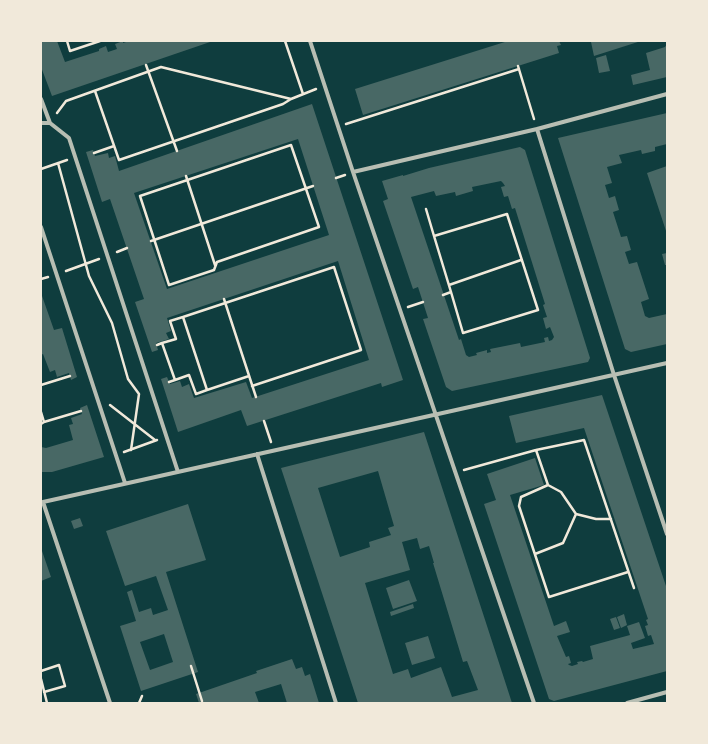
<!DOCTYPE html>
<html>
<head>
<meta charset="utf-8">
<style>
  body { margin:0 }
  #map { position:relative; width:708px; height:744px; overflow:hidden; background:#0f3d3e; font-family:"Archivo Narrow",sans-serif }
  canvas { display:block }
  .frame { position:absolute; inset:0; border:42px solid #f1e9da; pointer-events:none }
</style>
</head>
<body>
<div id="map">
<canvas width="708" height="744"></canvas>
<div class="frame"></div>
</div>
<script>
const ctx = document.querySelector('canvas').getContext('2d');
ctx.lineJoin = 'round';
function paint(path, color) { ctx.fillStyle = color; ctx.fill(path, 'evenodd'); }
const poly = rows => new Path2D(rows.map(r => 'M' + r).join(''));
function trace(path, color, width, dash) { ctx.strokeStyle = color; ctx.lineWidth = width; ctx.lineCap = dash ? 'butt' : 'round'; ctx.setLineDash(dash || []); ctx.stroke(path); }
const building = poly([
  [41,41,57,41,65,62,99,51,99,49,106,46,108,52,117,49,115,44,123,41,123,43,129,41,213,41,52,96,41,67],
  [508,41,559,41,561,45,557,46,559,53,363,115,355,89],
  [594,41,641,41,594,56,591,42],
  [667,44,667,77,633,85,631,75,650,70,646,53,665,47],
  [606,55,610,71,599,73,596,58],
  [312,104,403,380,382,387,381,383,247,426,241,410,178,432,161,379,167,377,170,384,180,381,182,387,189,384,194,398,246,382,252,398,369,360,338,261,167,318,171,331,166,333,169,339,156,343,158,350,152,352,135,302,144,299,110,199,102,202,86,152,93,150,95,156,108,153,109,158,115,156,119,171],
  [298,139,329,235,167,289,134,193],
  [667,113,667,144,655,147,655,151,642,154,641,150,619,155,622,163,607,167,612,183,605,185,609,198,615,196,619,210,613,212,621,237,627,236,631,250,625,252,629,264,637,262,649,299,641,302,645,316,649,318,667,314,667,344,631,352,625,349,558,138],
  [520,147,525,150,590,358,588,362,452,391,446,387,423,319,428,318,418,287,413,289,383,201,388,199,382,181,403,175,403,176,429,168],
  [501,181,503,183,505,186,501,187,504,197,508,196,512,209,515,208,545,304,543,305,547,317,543,318,546,329,550,327,554,337,552,340,549,341,548,337,544,338,545,342,521,347,520,343,490,349,491,352,487,353,487,350,476,353,477,355,469,357,466,355,461,339,459,340,411,197,434,191,436,196,455,192,456,196,473,191,472,187],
  [667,166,667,234,647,173],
  [667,253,667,265,665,265,662,254],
  [41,293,54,330,62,328,77,377,71,380,69,373,57,377,55,370,50,372,43,354,41,355],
  [602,395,667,589,667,671,554,701,549,699,484,504,496,500,487,474,535,458,544,485,510,495,554,626,566,621,570,632,557,636,566,657,569,656,571,663,568,664,569,665,572,666,578,664,577,662,582,661,583,662,593,659,590,646,630,635,627,626,639,622,645,638,631,643,633,649,654,644,651,635,648,636,645,626,648,625,646,620,648,619,584,428,516,443,509,416],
  [87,405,104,457,52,472,41,472,41,447,46,448,73,440,69,425,73,424,71,418,82,414,80,408],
  [424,432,501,669,512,703,358,703,281,468],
  [378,471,394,526,388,528,391,535,369,542,370,547,340,557,318,488],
  [417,538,420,549,429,546,434,563,433,563,463,662,467,661,478,690,452,697,441,667,411,678,408,669,393,674,365,583,410,570,402,542],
  [188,504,206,560,166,572,198,672,141,691,120,626,136,621,127,592,132,590,139,612,151,608,153,615,168,610,156,576,125,586,106,531],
  [164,634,173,662,150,670,140,642],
  [80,518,83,526,74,529,71,521],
  [41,548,51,577,41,581],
  [409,580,417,601,393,609,386,588],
  [413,604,414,608,391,616,390,612],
  [624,614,627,625,621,628,617,617],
  [616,617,620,628,614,630,610,619],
  [428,636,435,658,412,665,405,643],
  [292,659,296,669,302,667,305,676,310,674,319,703,287,703,281,684,255,692,259,703,199,703,196,694,257,673,256,671]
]);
const path = poly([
  [67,41,70,51,100,41],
  [285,41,303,94],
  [146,65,177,151],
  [518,66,534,119],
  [95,91,119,160,283,104,291,99],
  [57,113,66,101,161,67,291,99,316,89],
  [346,124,519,69],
  [291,145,319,227,217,262,214,270,169,285,140,196,291,145],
  [94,153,114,146],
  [58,163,89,276,112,323,128,379,139,394],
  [41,169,67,160],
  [186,176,215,265],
  [336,178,345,175],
  [426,209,434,236],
  [151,241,313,186],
  [117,252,127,248],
  [66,271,99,259],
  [41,279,48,277],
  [449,285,521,260],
  [443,295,451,292,463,333,538,310,507,214,434,236,451,292],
  [224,299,256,397],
  [408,307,423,302],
  [183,317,170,321,176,339,162,343,175,380,189,375,196,394,207,390],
  [157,345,162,343],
  [249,376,207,390,183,317,334,267,361,350,252,386],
  [169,382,175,380],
  [41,385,70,376],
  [110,405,155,440],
  [41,412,44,422,41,424],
  [264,421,271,442],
  [44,422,81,411],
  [131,450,139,394],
  [536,450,548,485,561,492,576,514,596,519,611,519],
  [124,452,157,440],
  [464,470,536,450,584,440,634,588],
  [548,485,521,497,519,506,549,597,628,572],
  [535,554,563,543,576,514],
  [191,666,202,701],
  [41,671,59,665,65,686,44,692],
  [41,679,47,703],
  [139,703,142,696]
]);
const minor = poly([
  [310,41,353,172,534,703],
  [41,99,50,123,69,138,178,472],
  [41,123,50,123],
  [537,129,614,375,667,534],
  [353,172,537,129,667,94],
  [41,227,125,483],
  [257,454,336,703],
  [43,502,667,363],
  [43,502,110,703],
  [627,703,667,692]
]);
paint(building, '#486865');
trace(path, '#f1e9da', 2.5);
trace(minor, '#b8beb3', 4);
</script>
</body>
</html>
